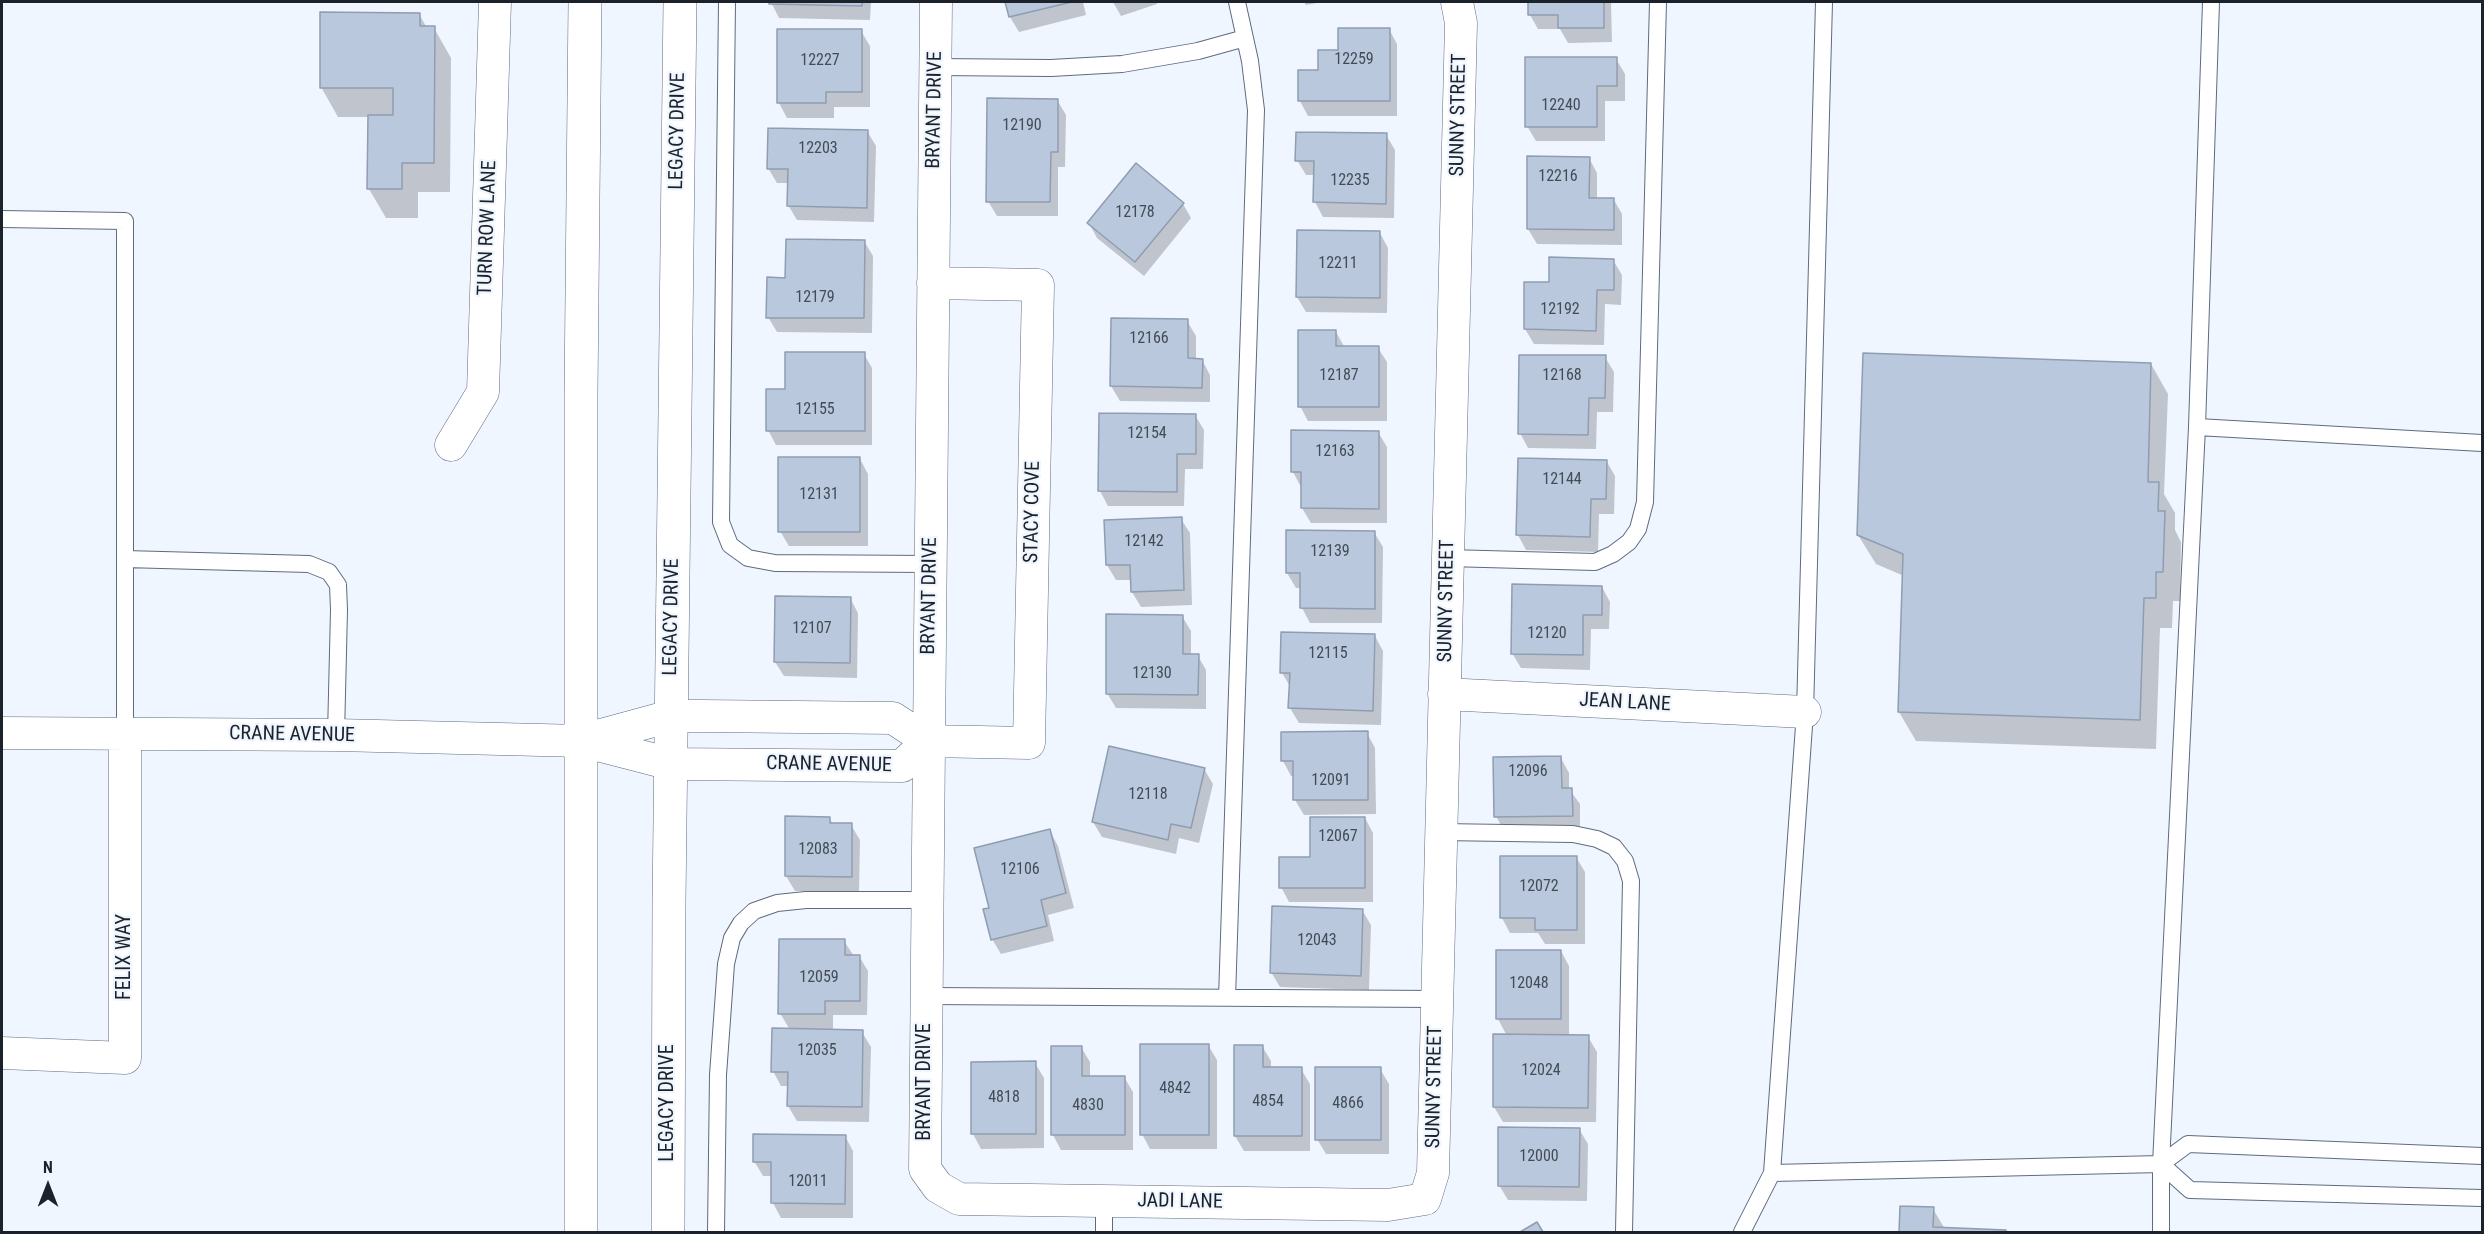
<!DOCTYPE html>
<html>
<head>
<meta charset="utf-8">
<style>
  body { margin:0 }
  #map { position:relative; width:2484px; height:1234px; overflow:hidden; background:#f0f6ff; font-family:"Roboto Condensed",sans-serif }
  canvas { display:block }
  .frame { position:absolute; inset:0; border:3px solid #1c2229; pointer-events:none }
  .north { position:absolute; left:18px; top:1156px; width:60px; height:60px; -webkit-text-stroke:4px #f0f6ff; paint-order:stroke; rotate:0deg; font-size:16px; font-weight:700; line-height:24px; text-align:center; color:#1c2229 }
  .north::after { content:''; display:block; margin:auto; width:21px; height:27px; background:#1c2229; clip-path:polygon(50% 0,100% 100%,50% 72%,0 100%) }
</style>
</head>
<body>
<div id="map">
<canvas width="2484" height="1234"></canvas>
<div class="frame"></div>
<div class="north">N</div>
</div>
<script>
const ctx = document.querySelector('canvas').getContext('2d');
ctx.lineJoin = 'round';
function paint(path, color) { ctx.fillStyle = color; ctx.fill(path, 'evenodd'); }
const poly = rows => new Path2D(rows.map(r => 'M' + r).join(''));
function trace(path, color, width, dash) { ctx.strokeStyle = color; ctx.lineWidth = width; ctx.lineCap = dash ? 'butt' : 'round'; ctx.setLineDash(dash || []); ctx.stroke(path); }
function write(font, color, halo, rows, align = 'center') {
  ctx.font = font + ' "Roboto Condensed",sans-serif'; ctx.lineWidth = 4.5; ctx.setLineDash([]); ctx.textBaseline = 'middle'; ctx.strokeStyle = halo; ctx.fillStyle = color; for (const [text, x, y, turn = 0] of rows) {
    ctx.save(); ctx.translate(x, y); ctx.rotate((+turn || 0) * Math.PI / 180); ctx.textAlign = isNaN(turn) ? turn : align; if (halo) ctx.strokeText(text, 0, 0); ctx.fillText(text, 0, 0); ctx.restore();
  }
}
const shadow = poly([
  [771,2,871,2,870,20,779,18],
  [1006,2,1083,2,1086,15,1019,32,1010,17],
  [1113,2,1157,2,1157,4,1121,16],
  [1304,2,1322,2,1306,5],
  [1529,2,1611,2,1612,42,1568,43,1560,29,1538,29,1530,15],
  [419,14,427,28,434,28,451,58,450,192,418,192,418,218,386,218,369,189,370,117,338,117,321,87],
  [1389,29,1397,44,1397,116,1308,116,1300,101,1300,72,1320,72,1339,51],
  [861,31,870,46,870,107,834,107,834,118,787,118,779,103],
  [1616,59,1625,74,1625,101,1605,101,1605,141,1536,141,1527,126],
  [1057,100,1066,115,1065,167,1058,167,1058,216,997,216,988,201],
  [867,131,876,146,874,222,797,220,788,205,789,183,777,183,768,168],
  [1386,135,1395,150,1394,218,1323,217,1315,202,1315,175,1306,175,1297,160],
  [1589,158,1597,173,1597,200,1614,200,1622,214,1622,245,1537,244,1528,229],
  [1183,204,1191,218,1144,276,1097,238,1089,223],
  [1380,233,1388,248,1387,313,1306,312,1297,297],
  [864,241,873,256,872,333,777,332,768,317,786,279],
  [1613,260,1622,275,1621,305,1605,304,1604,345,1534,344,1525,329,1550,284],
  [1187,321,1196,336,1196,360,1202,360,1210,375,1210,402,1120,401,1111,386],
  [1336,332,1345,348,1378,348,1387,362,1387,421,1308,421,1300,406],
  [864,354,872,368,872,445,776,445,768,430,786,391],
  [1605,357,1614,372,1613,412,1597,412,1596,449,1528,448,1520,433],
  [2151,364,2168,394,2164,494,2175,513,2175,530,2181,542,2180,601,2173,601,2172,628,2160,628,2156,749,1916,741,1899,712,1904,576,1876,564,1858,535],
  [1195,415,1204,430,1203,469,1185,469,1184,506,1108,506,1100,491],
  [1293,432,1378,432,1387,447,1387,523,1311,523,1302,508,1301,487,1293,472],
  [860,459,868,474,868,546,789,546,780,531],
  [1520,460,1607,462,1615,476,1614,514,1599,514,1598,552,1526,550,1518,535],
  [1181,519,1190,533,1192,605,1141,607,1132,592,1132,580,1116,580,1107,565],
  [1374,532,1383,547,1382,623,1310,623,1302,608,1302,588,1296,588,1287,573],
  [1602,587,1610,602,1609,629,1591,629,1590,670,1521,668,1512,653],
  [850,598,858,613,857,678,784,676,775,662],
  [1182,616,1191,631,1191,656,1198,656,1206,670,1206,709,1116,708,1107,693],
  [1375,636,1383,651,1381,725,1299,723,1290,708,1291,688,1282,673],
  [1367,733,1375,748,1376,814,1304,815,1295,800,1295,776,1291,776,1283,761],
  [1561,758,1569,773,1569,789,1580,804,1580,830,1504,831,1496,816],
  [1204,769,1213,784,1199,843,1179,838,1176,854,1102,837,1093,822],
  [829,818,833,824,851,825,860,840,859,892,795,891,786,876],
  [1365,818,1373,833,1373,902,1289,902,1281,887,1312,858],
  [1050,831,1058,846,1074,908,1048,915,1054,941,1001,954,992,939,991,909],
  [1576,857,1585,872,1585,944,1545,944,1538,933,1510,933,1502,918],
  [1362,910,1371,925,1369,990,1280,987,1271,972],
  [844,941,854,956,859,956,868,971,867,1015,833,1015,833,1031,862,1032,871,1047,869,1122,797,1121,788,1106,789,1086,781,1086,773,1071,790,1030,780,1013],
  [1561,951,1569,966,1569,1037,1588,1037,1597,1052,1596,1122,1503,1122,1494,1107,1494,1036,1507,1036,1498,1019],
  [1208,1045,1217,1060,1217,1149,1150,1149,1142,1134],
  [1262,1046,1271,1061,1271,1069,1301,1069,1310,1084,1310,1151,1244,1151,1235,1136],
  [1053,1047,1081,1047,1090,1062,1090,1077,1124,1077,1133,1092,1133,1150,1061,1150,1053,1135],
  [1035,1063,1044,1078,1044,1148,981,1149,973,1134],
  [1380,1069,1389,1084,1389,1154,1326,1154,1317,1139],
  [1579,1129,1588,1144,1587,1201,1508,1200,1499,1185],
  [845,1136,853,1151,853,1218,781,1218,773,1203,773,1176,763,1176,754,1161],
  [1901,1207,1933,1209,1945,1229,2013,1232,1900,1232]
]);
const building = poly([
  [769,2,862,2,862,6,769,4,769,2],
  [1005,2,1072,2,1009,17,1005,2],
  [1528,2,1604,2,1604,28,1558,28,1558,15,1528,15,1528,2],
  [320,12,420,13,420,26,435,26,434,163,402,163,402,189,367,189,368,115,393,115,393,88,320,88,320,12],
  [1338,28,1390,28,1390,101,1298,101,1298,70,1318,70,1318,50,1338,50,1338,28],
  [777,29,862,29,862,92,826,92,826,103,777,103,777,29],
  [1525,57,1617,57,1617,86,1597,86,1597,127,1525,127,1525,57],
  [987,98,1058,99,1058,152,1051,152,1050,202,986,202,987,98],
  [768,128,868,130,867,208,787,206,788,169,767,169,768,128],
  [1296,132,1387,133,1386,204,1313,202,1314,161,1295,161,1296,132],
  [1527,156,1590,157,1589,198,1614,198,1614,230,1527,229,1527,156],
  [1136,163,1184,203,1135,262,1087,223,1136,163],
  [1297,230,1380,231,1380,298,1296,297,1297,230],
  [786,239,865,240,864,318,766,318,767,277,785,278,786,239],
  [1549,257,1614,259,1614,290,1597,290,1596,331,1524,329,1524,282,1549,282,1549,257],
  [1111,318,1188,319,1188,358,1203,359,1202,388,1110,386,1111,318],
  [1298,330,1336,330,1336,346,1379,346,1379,407,1298,407,1298,330],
  [785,352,865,352,865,431,766,431,766,389,785,389,785,352],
  [1863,353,2151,363,2148,482,2159,482,2158,511,2165,511,2163,572,2156,572,2156,598,2144,598,2140,720,1898,712,1903,554,1857,535,1863,353],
  [1519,355,1606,355,1605,398,1589,398,1588,435,1518,434,1519,355],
  [1099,413,1196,414,1196,454,1177,454,1177,492,1098,491,1099,413],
  [1291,430,1379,431,1379,509,1301,508,1301,472,1291,472,1291,430],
  [778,457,860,457,860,532,778,532,778,457],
  [1518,458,1607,460,1606,499,1591,499,1590,537,1516,535,1518,458],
  [1182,517,1184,590,1131,592,1130,565,1106,565,1104,520,1182,517],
  [1286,530,1375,531,1375,609,1300,608,1300,573,1286,573,1286,530],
  [1512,584,1602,586,1602,615,1583,615,1583,655,1511,654,1512,584],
  [775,596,851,597,850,663,774,662,775,596],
  [1106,614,1183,615,1183,654,1199,654,1198,695,1106,694,1106,614],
  [1281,632,1375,634,1373,711,1288,708,1290,673,1280,673,1281,632],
  [1368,731,1368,800,1293,800,1293,761,1281,761,1281,732,1368,731],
  [1109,746,1205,768,1191,828,1171,824,1168,840,1092,822,1109,746],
  [1561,756,1562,788,1572,788,1573,816,1494,817,1493,757,1561,756],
  [785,816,830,817,830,823,852,823,852,877,785,876,785,816],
  [1310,817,1365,817,1365,888,1279,888,1279,857,1310,857,1310,817],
  [1050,829,1066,893,1041,900,1047,926,991,940,983,909,989,908,974,848,1050,829],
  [1500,856,1577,856,1577,930,1535,930,1535,918,1500,918,1500,856],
  [1272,906,1363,909,1361,976,1270,973,1272,906],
  [779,939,845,939,845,955,860,955,860,1001,825,1001,825,1014,778,1014,779,939],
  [1496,950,1561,950,1561,1019,1496,1019,1496,950],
  [772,1028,863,1030,862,1107,787,1106,788,1072,771,1072,772,1028],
  [1493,1034,1589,1035,1588,1108,1493,1107,1493,1034],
  [1140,1044,1209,1044,1209,1135,1140,1135,1140,1044],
  [1234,1045,1263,1045,1263,1067,1302,1067,1302,1136,1234,1136,1234,1045],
  [1051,1046,1082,1046,1082,1076,1125,1076,1125,1135,1051,1135,1051,1046],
  [1036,1061,1036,1134,971,1134,971,1062,1036,1061],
  [1315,1067,1381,1067,1381,1140,1315,1140,1315,1067],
  [1498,1127,1580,1128,1579,1187,1498,1186,1498,1127],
  [753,1134,846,1135,845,1204,771,1203,771,1162,753,1162,753,1134],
  [1900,1206,1934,1207,1933,1227,2006,1230,2006,1232,2019,1232,1899,1232,1900,1206],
  [1537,1222,1543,1232,1520,1232,1537,1222]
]);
const lane = poly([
  [727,2,721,522,730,545,748,558,775,563,930,564],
  [1824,2,1805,712,1772,1173,2161,1164,2197,427,2211,2],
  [935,67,1051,68,1122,64,1198,51,1245,38],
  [2,219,125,221,125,734],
  [2197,427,2482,443],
  [1448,558,1595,562,1613,554,1629,542,1638,529,1645,502,1658,2],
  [125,559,309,564,329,572,338,585,339,610,336,735],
  [1441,832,1573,834,1597,839,1614,847,1625,861,1631,881,1624,1232],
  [926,996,1437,999],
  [1227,998,1256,110,1250,61,1237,2],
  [2161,1164,2190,1190,2482,1198],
  [2161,1164,2188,1144,2482,1156],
  [716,1232,718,1075,726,964,732,938,741,923,754,911,777,903,806,900,927,900],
  [1104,1232,1104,1201],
  [1742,1232,1772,1173],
  [2161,1232,2161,1164]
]);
const street = poly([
  [936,2,925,1169,938,1187,959,1199,1388,1205,1425,1199,1433,1173,1461,23,1457,2],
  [451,445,483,392,495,2],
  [1444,694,1805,712],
  [2,733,336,735,582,741,671,764,902,766,928,741],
  [583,740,671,716,703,716,893,718,928,741],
  [928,741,1029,743,1038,285,933,283],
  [2,1053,125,1058,125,734]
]);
const secondary = poly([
  [581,1232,581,393,585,2],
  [668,1232,669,902,680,2]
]);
const numberNames = [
  ["12259",1354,60],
  ["12227",820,61],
  ["12240",1561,106],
  ["12190",1022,126],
  ["12203",818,149],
  ["12216",1558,177],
  ["12235",1350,181],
  ["12178",1135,213],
  ["12211",1338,264],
  ["12179",815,298],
  ["12192",1560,310],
  ["12166",1149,339],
  ["12187",1339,376],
  ["12168",1562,376],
  ["12155",815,410],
  ["12154",1147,434],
  ["12163",1335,452],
  ["12144",1562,480],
  ["12131",819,495],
  ["12142",1144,542],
  ["12139",1330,552],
  ["12107",812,629],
  ["12120",1547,634],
  ["12115",1328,654],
  ["12130",1152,674],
  ["12096",1528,772],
  ["12091",1331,781],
  ["12118",1148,795],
  ["12067",1338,837],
  ["12083",818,850],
  ["12106",1020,870],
  ["12072",1539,887],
  ["12043",1317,941],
  ["12059",819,978],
  ["12048",1529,984],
  ["12035",817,1051],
  ["12024",1541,1071],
  ["4842",1175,1089],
  ["4818",1004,1098],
  ["4854",1268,1102],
  ["4866",1348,1104],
  ["4830",1088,1106],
  ["12000",1539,1157],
  ["12011",808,1182]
];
const streetNames = [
  ["BRYANT DRIVE",935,110,-89],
  ["SUNNY STREET",1459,115,-89],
  ["LEGACY DRIVE",678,131,-89],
  ["TURN ROW LANE",488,228,-88],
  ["STACY COVE",1033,512,-89],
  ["BRYANT DRIVE",930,596,-89],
  ["SUNNY STREET",1447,601,-89],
  ["LEGACY DRIVE",672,617,-89],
  ["JEAN LANE",1625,703,3],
  ["CRANE AVENUE",292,735,1],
  ["CRANE AVENUE",829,765,1],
  ["FELIX WAY",125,957,-90],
  ["BRYANT DRIVE",925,1082,-90],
  ["SUNNY STREET",1435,1087,-89],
  ["LEGACY DRIVE",668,1103,-90],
  ["JADI LANE",1180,1202,1]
];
paint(shadow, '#0003');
paint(building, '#b9c8dd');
trace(building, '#8f9db1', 1.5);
trace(lane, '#5e6b7e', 18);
trace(street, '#5e6b7e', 33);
trace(secondary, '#5e6b7e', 34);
trace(lane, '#fff', 16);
trace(street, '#fff', 32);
trace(secondary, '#fff', 33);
write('16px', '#434c56', null, numberNames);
write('20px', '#1c2229', '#f0f6ff', streetNames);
</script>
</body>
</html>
